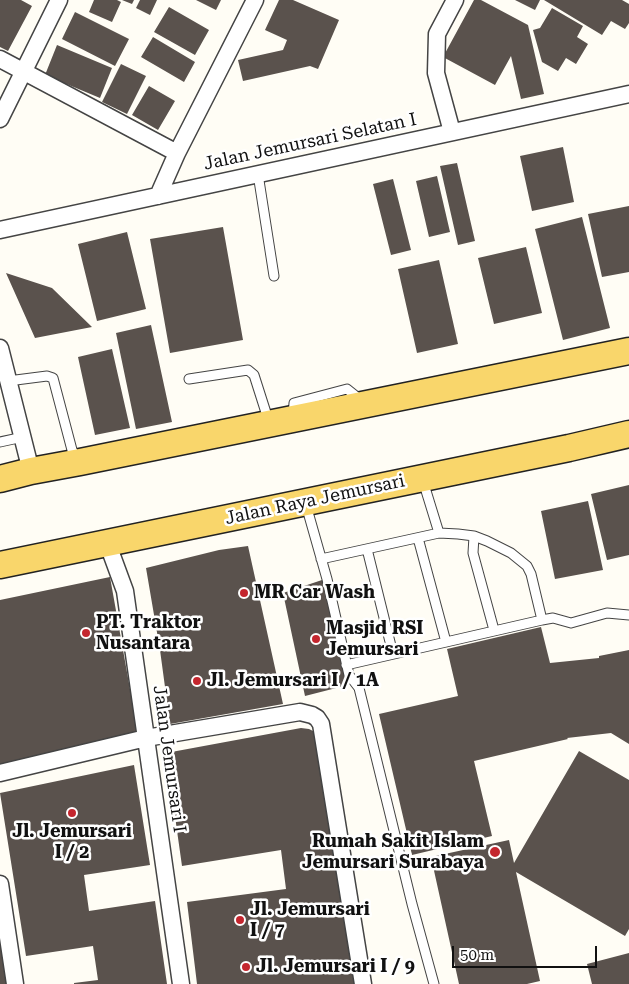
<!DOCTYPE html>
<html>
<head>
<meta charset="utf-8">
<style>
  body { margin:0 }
  #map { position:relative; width:629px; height:984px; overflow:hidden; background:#fffdf5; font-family:"Roboto Serif",serif }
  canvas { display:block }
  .scale { position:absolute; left:452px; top:946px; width:145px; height:22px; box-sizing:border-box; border:2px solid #111; border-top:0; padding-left:6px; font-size:15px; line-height:18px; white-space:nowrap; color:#111; -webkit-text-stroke:4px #fff; paint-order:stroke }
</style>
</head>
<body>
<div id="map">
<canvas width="629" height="984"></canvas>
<div class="scale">50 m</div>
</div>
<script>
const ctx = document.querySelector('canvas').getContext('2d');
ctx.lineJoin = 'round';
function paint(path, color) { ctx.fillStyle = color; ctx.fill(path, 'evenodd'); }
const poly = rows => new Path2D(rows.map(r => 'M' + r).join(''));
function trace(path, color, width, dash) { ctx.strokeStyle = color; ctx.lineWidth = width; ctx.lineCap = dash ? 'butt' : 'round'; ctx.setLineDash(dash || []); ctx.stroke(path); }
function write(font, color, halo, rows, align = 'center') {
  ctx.font = font + ' "Roboto Serif",serif'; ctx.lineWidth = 5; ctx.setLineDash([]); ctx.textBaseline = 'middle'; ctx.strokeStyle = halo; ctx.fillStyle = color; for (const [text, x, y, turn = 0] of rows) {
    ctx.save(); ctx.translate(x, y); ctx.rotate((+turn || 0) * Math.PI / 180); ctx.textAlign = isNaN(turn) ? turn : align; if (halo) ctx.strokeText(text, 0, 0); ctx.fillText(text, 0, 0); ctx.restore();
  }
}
const building = poly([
  [0,0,21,0,32,6,8,51,0,47],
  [94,0,117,0,121,2,112,22,89,12],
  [122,0,134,0,132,4],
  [140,0,157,0,150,15,136,8],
  [196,0,221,0,216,10],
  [279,0,293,0,339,20,318,69,310,66,243,81,238,60,283,50,287,40,265,30],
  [474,0,481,0,528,25,544,94,521,99,511,56,495,85,443,57],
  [515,0,540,0,535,10],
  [544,0,622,0,629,4,629,23,625,29,611,21,602,35],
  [169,7,209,30,195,55,154,32],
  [552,8,583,26,577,37,588,44,576,64,566,58,558,71,542,62,533,30,540,28],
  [75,12,129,39,115,66,62,39],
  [153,37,195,62,184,82,141,57],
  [57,45,112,68,100,98,45,75],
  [121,64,146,76,127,114,102,102],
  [149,86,175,101,158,130,132,115],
  [563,147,574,202,532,211,520,156],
  [457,163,475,241,458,245,440,166],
  [437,176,450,232,429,237,416,181],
  [393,179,411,250,391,255,373,184],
  [629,206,629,272,602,277,588,214],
  [582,217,610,328,563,340,535,229],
  [223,227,243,340,170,353,150,239],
  [127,232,146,309,97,321,78,244],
  [526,247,542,313,494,324,478,258],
  [439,260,458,344,417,353,398,269],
  [6,273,52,288,92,327,35,338],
  [151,325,172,422,136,429,116,333],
  [112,349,130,428,95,435,78,357],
  [629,485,629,555,607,560,591,494],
  [588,501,603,570,555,579,541,511],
  [248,546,283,704,170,724,160,650,146,568,219,550],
  [110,577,138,734,0,767,0,600],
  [325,579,348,685,305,696,283,593],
  [541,627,550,663,599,658,599,656,629,650,629,744,611,733,567,738,568,739,474,761,492,836,412,855,379,714,458,696,447,649],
  [301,728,309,729,317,733,358,984,197,984,187,902,286,889,281,850,182,866,166,753],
  [579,751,629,780,629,929,625,936,516,872,540,981,527,984,459,984,431,857,509,840,514,863],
  [134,765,150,865,84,875,89,911,155,901,167,984,74,984,74,983,98,980,93,946,26,956,0,793],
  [0,935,8,984,0,984],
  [629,953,629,984,592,984,587,964]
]);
const lane = poly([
  [258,174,274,276],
  [189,379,248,370,254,375,269,422],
  [8,381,47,376,53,378,72,450,78,459],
  [293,416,294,403,347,389,362,401],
  [0,442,23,437],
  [423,481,439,533],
  [306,505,327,579,349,675,359,688,412,904,434,984],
  [474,536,473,553,494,630],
  [418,538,446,642],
  [367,549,393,654],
  [321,559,439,533,458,534,474,536,487,541,511,553,527,566,531,574,542,620,553,618,571,623,607,613,629,615],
  [346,665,542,620]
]);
const street = poly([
  [0,59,177,153,158,196],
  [0,119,59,0],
  [452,132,436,73,437,34,455,0],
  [177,153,255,0],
  [0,230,629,94],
  [0,348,31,471],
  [107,542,125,591,181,984],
  [0,773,146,738,300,712,312,715,317,718,321,724,363,984],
  [0,884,15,984]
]);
const primary = poly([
  [0,479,31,471,80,462,629,351],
  [0,565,569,448,629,434]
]);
const markers = [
  [244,593,5,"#c4262e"],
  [86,633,5,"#c4262e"],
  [316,639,5,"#c4262e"],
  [197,681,5,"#c4262e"],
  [72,813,5,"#c4262e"],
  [495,852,6,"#c4262e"],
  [240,920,5,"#c4262e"],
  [246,967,5,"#c4262e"]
];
const streetNames = [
  ["Jalan Jemursari Selatan I",310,142,-12],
  ["Jalan Raya Jemursari",315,500,-12],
  ["Jalan Jemursari I",169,759,82]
];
const poiNames = [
  ["MR Car Wash",254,593],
  ["PT. Traktor",96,623],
  ["Nusantara",96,644],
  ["Masjid RSI",326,629],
  ["Jemursari",326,650],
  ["Jl. Jemursari I / 1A",207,681],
  ["Jl. Jemursari",72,832,"center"],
  ["I / 2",72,853,"center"],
  ["Rumah Sakit Islam",484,842,"right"],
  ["Jemursari Surabaya",484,863,"right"],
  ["Jl. Jemursari",250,910],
  ["I / 7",250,931],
  ["Jl. Jemursari I / 9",256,967]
];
paint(building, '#5a524d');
trace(lane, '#444', 11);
trace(street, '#444', 19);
trace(primary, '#222', 29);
trace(lane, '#fff', 9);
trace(street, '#fff', 16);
trace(primary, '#f9d66b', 26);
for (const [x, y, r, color] of markers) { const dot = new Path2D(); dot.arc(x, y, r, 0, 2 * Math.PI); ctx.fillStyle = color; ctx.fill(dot); trace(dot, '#fff', 2); }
write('18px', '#111', '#fff', streetNames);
write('bold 18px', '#111', '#fff', poiNames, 'left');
</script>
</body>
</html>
